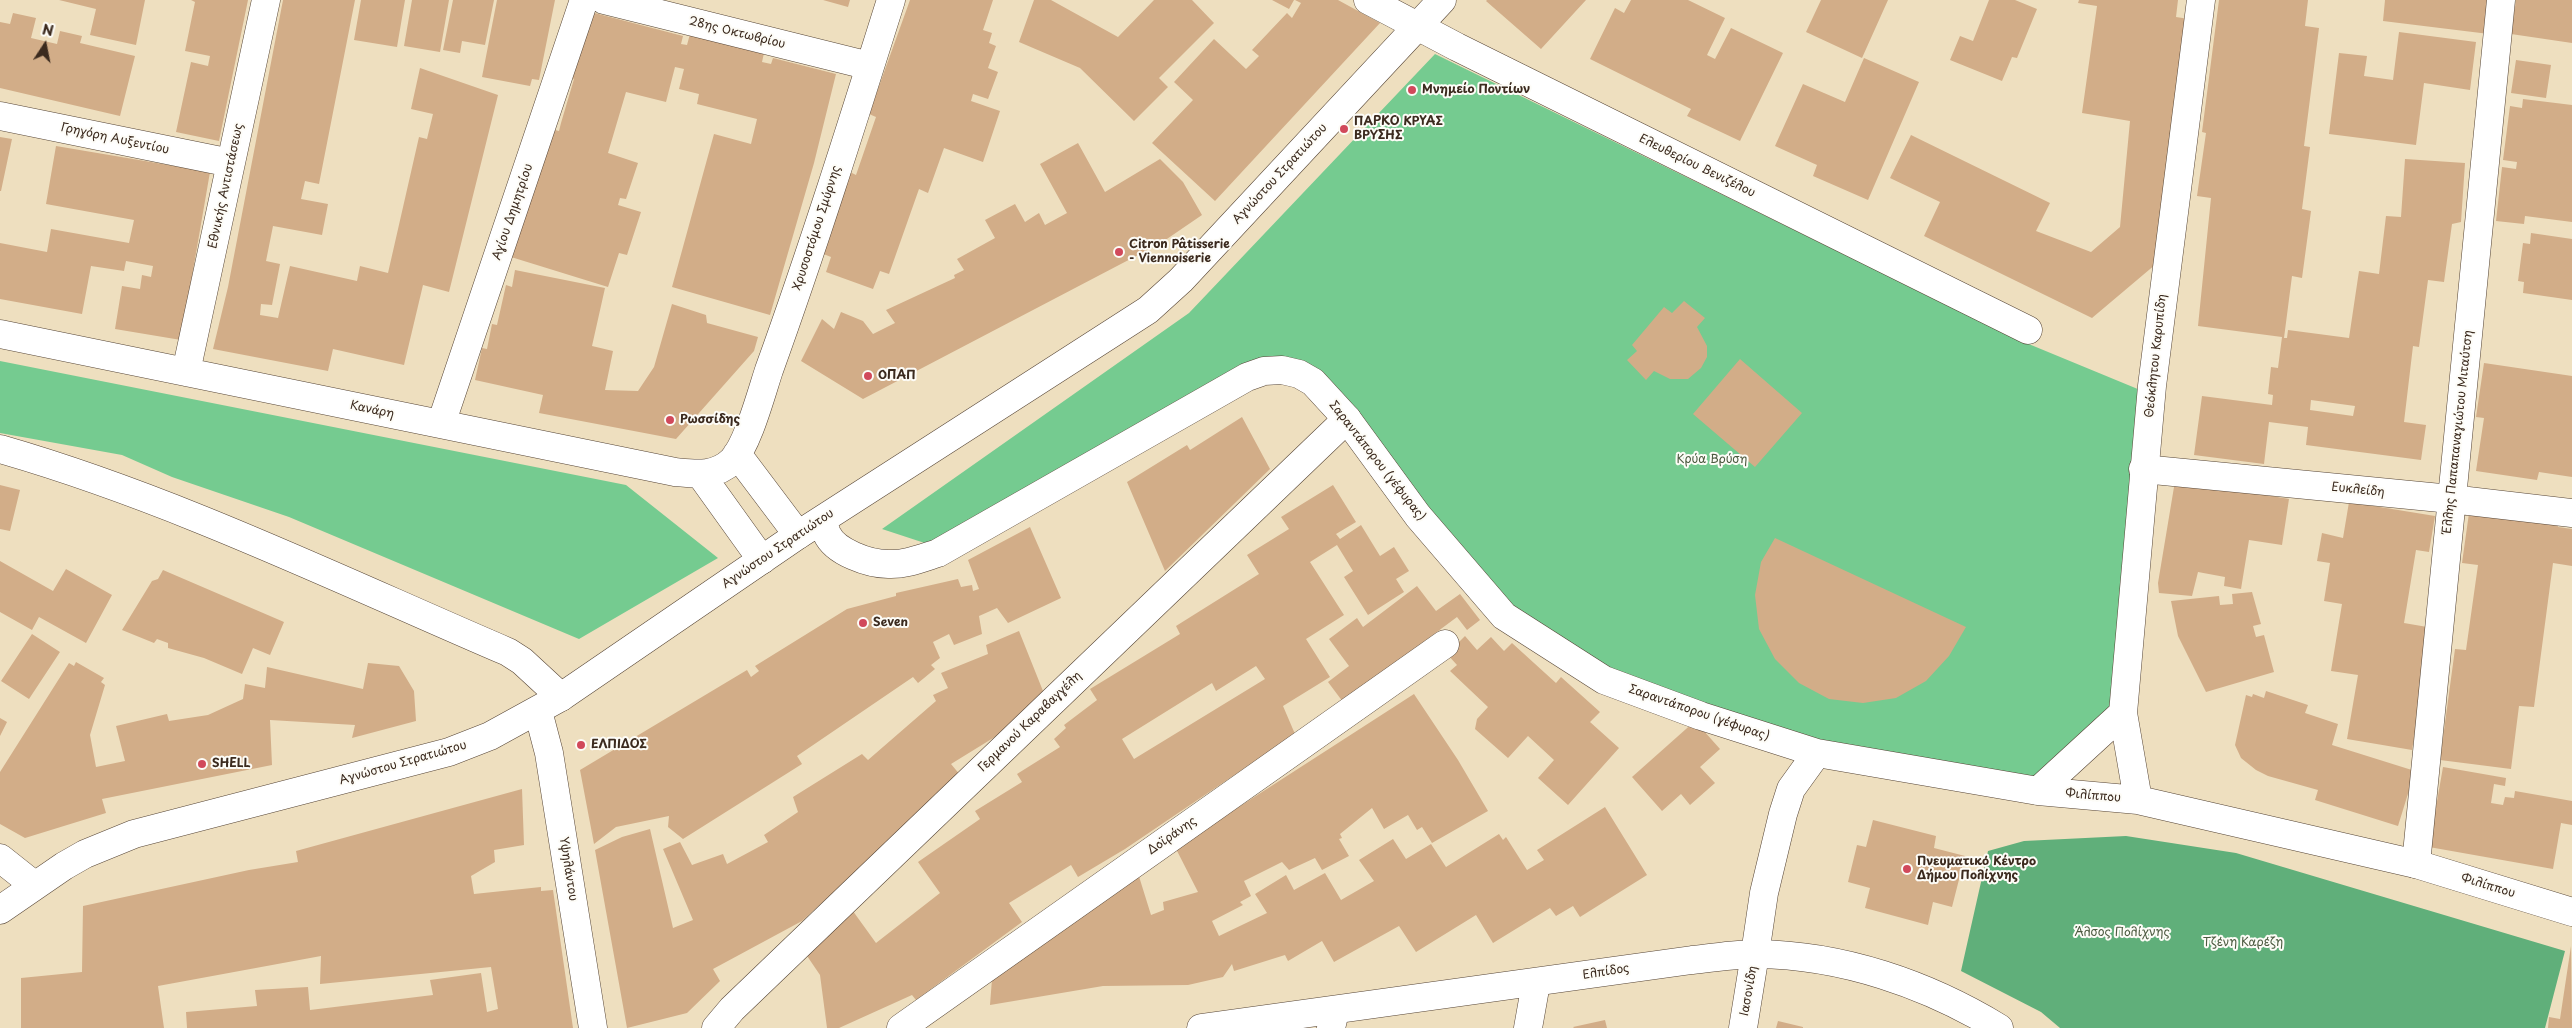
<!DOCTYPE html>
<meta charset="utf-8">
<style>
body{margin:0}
#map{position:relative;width:2572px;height:1028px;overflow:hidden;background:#eedfbf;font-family:"Playpen Sans",sans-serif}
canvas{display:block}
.north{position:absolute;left:20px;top:20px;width:50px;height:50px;-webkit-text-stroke:4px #fdfcf7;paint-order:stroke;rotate:11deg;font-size:14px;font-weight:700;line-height:20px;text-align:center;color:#3b2a1e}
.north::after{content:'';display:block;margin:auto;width:18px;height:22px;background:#3b2a1e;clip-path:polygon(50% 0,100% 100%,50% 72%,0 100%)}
</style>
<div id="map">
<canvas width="2572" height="1028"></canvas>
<div class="north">N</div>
</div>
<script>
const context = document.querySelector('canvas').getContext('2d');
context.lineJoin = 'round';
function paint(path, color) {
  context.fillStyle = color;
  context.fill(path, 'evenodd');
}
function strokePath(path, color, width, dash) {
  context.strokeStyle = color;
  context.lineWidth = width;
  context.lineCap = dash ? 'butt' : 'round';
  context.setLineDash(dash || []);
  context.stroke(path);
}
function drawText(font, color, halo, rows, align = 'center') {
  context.font = font + ' "Playpen Sans",sans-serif';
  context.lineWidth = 4;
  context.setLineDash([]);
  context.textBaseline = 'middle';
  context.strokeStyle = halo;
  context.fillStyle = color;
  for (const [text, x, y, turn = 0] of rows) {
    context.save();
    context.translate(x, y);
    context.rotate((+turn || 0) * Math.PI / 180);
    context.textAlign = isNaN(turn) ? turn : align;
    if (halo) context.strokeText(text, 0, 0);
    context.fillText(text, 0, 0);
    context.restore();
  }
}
paint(new Path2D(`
 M1435 54 2019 340 2145 392 2123 713 2038 791 1701 716 1504 616 1299 374 1247 377 949 551 882 529 1189 313Z
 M0 361 626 485 718 558 579 639 289 517 172 477 122 455 0 433Z`), '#75cb90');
paint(new Path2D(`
 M2126 836 2236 853 2565 951 2545 1028H2060L2041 1012 1961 971 1988 851 2024 841Z`), '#60af7a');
paint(new Path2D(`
 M59 0H145L136 45 90 35 96 9Z
 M191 0H248L219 141 176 132 191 62 208 66 210 56 185 51 195 2Z
 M283 0H355L319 184 305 181 301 199 328 204 322 235 273 226 266 261 280 264 272 305 261 304 260 315 278 318 290 266 357 281 360 266 388 273 419 137 427 139 433 114 411 109 420 68 498 95 449 292 423 285 404 365 333 349 328 371 213 349 228 287Z
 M361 0H405L397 47 354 40Z
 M412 0H449L440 52 404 46Z
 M453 0H494L485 45 462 41 460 53 443 50Z
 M497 0H555L539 80 532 79 530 86 482 77Z
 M823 0H850L848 7Z
 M910 0H993L983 30 992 33 989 43 996 46 988 68 998 72 988 99 973 94 971 101 1000 111 983 162 944 148 928 193 919 189 889 274 880 271 873 289 826 272 831 257 821 253 850 172 856 175 876 117 869 114Z
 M1034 0H1051L1118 37 1154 0H1192L1214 23 1159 78 1168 87 1134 121 1080 68 1019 42Z
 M1272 0H1294L1289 9Z
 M1295 0H1338L1380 23 1215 201 1152 143 1193 100 1174 82 1214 39 1246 69 1259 56 1252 50 1287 13 1292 18 1301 3Z
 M1487 0H1586L1541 49 1486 1Z
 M1631 0H1688L1725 18 1707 55 1715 59 1731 28 1783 53 1740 141 1687 116 1691 109 1590 59 1615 8 1624 13Z
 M1821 0H1888L1862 58 1806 32Z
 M1989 0H2015L2037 9 2017 58 2012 57 2002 81 1950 60 1960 36 1973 41Z
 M2079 0H2178L2176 17 2189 19 2156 264 2092 318 1924 236 1940 202 1890 178 1911 135 2050 203 2036 231 2091 252 2120 227 2130 121 2082 113 2097 6 2078 3Z
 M2219 0H2308L2305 26 2319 28 2304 146 2310 147 2302 209 2311 211 2302 278 2292 276 2284 338H2287L2288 330 2349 338 2359 271 2379 274 2386 216 2401 217 2405 159 2465 163 2461 222 2452 224 2444 282 2428 280 2419 347 2413 346 2404 422 2426 425 2421 460 2306 445 2308 427 2269 422 2264 464 2194 455 2202 396 2272 405 2273 395 2268 394 2271 367 2278 368 2282 337 2198 326 2211 198 2197 196 2206 133 2202 132ZM2311 400 2355 406 2353 416 2310 410Z
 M2385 0H2493L2489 34 2383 21Z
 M2516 0H2572V43L2511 34Z
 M583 10 683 36 681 44 687 45 690 34 764 53 762 62 771 64 773 58 836 74 814 163 770 315 672 287 714 134 751 144 757 119 697 104 699 94 679 89 684 69 675 67 666 102 626 92 608 153 638 163 626 199 620 198 618 205 641 212 627 255 619 253 608 287 511 257 551 129 559 131 561 123 574 79 566 76Z
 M13 13 36 18 31 38 57 44 60 31 82 36 80 43 135 56 120 116 0 88V22L10 24Z
 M2399 32 2476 42 2470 90 2424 83 2416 145 2329 134 2339 53 2367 56 2364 76 2393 80Z
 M1864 58 1919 82 1868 200 1813 176 1817 165 1775 146 1803 84 1845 102Z
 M2516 60 2551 65 2546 98 2511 93Z
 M2523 99 2572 105V222L2525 216 2524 224 2496 221 2502 167 2516 169 2517 162 2503 160 2510 106 2522 108Z
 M0 137 12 139 1 191H0Z
 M1078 143 1105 192 1160 159 1183 182 1202 215 1161 243 863 399 801 361 822 319 834 329 841 312 863 321 873 334 895 323 886 310 955 278 954 275 964 270 957 259 995 238 985 220 1015 204 1025 222 1039 213 1045 225 1067 213 1040 164Z
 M56 146 210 172 181 340 115 329 122 286 140 289 142 275 151 277 153 266 126 261 124 271 91 266 82 314 0 299V243L47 252 51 229 129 243 134 220 46 204Z
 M2531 233 2572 239V300L2523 293 2524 282 2518 281 2523 243 2530 244Z
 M515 270 605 288 592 346 613 351 605 390 638 391 654 367 672 304 706 315 707 323 758 337 754 351 676 439 539 413 543 395 475 380 482 348 487 349 492 324 497 325 506 285 512 287Z
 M1684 301 1705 318 1697 327 1707 346V357L1701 368 1688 379H1670L1654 371 1646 380 1627 360 1637 351 1632 345 1664 307 1672 313Z
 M1740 359 1802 413 1755 467 1693 414Z
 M2484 363 2572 376V477L2539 472 2537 480 2476 471 2484 418 2476 417Z
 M1242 417 1270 469 1165 571 1127 482 1187 445 1190 450Z
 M2175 481 2266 491V495L2289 499 2282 545 2249 540 2241 589 2224 586 2225 577 2198 572 2192 596 2159 593 2158 583Z
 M0 485 20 490 10 531 0 529Z
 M1333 485 1356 522 1336 534 1340 539 1361 525 1380 556 1394 547 1409 571 1396 579 1404 592 1368 615 1344 577 1353 571 1337 545 1310 562 1344 615 1306 639 1330 677 1283 706 1295 734 1125 849 1078 877 1071 865 1009 903 1022 922 916 1000 912 995 839 1028H827L820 975 803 950 850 907 876 943 940 893 918 862 980 819 975 811 1022 782 1017 774 1060 747 1054 739 1066 728 1064 725 1097 700 1090 689 1180 634 1176 626 1259 574 1247 555 1289 529 1281 517ZM1256 666 1265 679 1134 759 1122 739 1212 683 1216 691Z
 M2349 502 2435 516 2429 552 2416 550 2404 623 2433 628 2412 750 2347 739 2358 675 2331 671 2342 604 2324 601 2330 563 2317 561 2322 533 2343 538Z
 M2470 506 2559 518 2558 527 2572 529V566L2553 563 2534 707 2519 706 2511 769 2440 760 2455 649 2466 650 2478 565 2462 563Z
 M1030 527 1061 598 1008 623 997 608 979 616 982 634 954 645 949 634 933 642 940 658 931 665 935 669 918 683 913 677 797 756 802 764 683 839 668 827 669 816 616 827 594 844 580 770 747 670 751 677 759 671 755 666 847 609 896 596V593L958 579 961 587 972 585 973 591 979 589 968 560Z
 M1775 538 1966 627 1949 656 1926 681 1896 698 1863 703 1829 699 1799 683 1775 659 1759 629 1755 595 1761 562Z
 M0 561 53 591 66 569 112 595 86 643 39 617 32 630 0 612Z
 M163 570 284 622 270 655 253 648 242 674 204 658 168 648V643L157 639 154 643 122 630 152 581 158 579Z
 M1417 586 1436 611 1460 594 1480 620 1467 630 1457 617 1343 702 1328 682 1349 666 1329 639 1357 618 1363 627Z
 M2252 592 2261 624 2253 626 2256 637 2264 635 2274 672 2206 692 2178 636 2171 601 2219 596 2220 605 2233 604 2232 594Z
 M1019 631 1045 696 1011 727 951 764 961 776 802 921 713 969 720 981 687 1013 627 1028 595 850 622 837 650 829 673 928 693 920 663 849 680 842 692 865 723 854 727 864 768 842 764 835 798 812 793 797 862 754 868 760 936 701 933 695 948 688 941 673 988 654 986 645Z
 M32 634 60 652 29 699 1 681Z
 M1465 636 1477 650 1491 637 1504 651 1512 643 1556 683 1561 677 1600 712 1590 722 1619 748 1568 805 1538 778 1554 760 1528 736 1508 758 1475 729 1477 719 1488 707 1450 671 1457 665 1447 654Z
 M76 662 104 678 101 682 105 685 90 735 96 767 125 761 116 726 167 714 169 721 208 715 243 699 245 684 265 688 267 667 363 689 368 663 399 666 414 691 416 721 352 738 355 725 270 720 272 765 102 799 106 813 25 838 0 824V772L69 663 74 666Z
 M2266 691 2308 705 2305 713 2338 724 2332 745 2415 771 2398 826 2315 800 2318 790 2268 776 2256 770 2241 758 2235 745 2246 695 2252 697 2253 694 2264 698Z
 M1414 694 1458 760 1488 811 1432 843 1422 827 1417 830 1408 815 1384 829 1372 808 1340 834 1342 838 1339 839 1349 856 1322 870 1315 858 1289 870 1282 862 1244 881 1251 896 1240 902 1243 905 1212 921 1219 936 1267 913 1255 894 1286 875 1294 890 1325 873 1341 900 1374 881 1359 860 1393 839 1406 859 1431 844 1446 867 1499 834 1503 840 1506 837 1527 870 1544 860 1537 850 1605 807 1647 875 1580 917 1573 906 1556 916 1550 908 1493 943 1476 915 1416 952 1399 926 1334 962 1322 941 1288 961 1285 955 1234 971 1232 964 1223 977 1188 985 1103 986 990 1005 993 966 1137 870 1151 915 1164 910 1163 902 1198 892 1173 843 1214 823Z
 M0 718 7 722 0 736Z
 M1695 721 1720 749 1700 767 1715 783 1690 805 1681 794 1662 811 1632 777Z
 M2443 767 2506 778 2505 786 2494 784 2491 803 2503 805 2505 797 2514 798 2515 791 2572 801V825L2561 823 2553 869 2429 847Z
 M522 789 524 845 494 850 495 862 471 876 474 894 541 887V891L553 890 573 1028H187L186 1012 257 1006 255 990 308 987 310 1010 433 995 430 980 481 973 487 1012 498 1009 491 967 320 984 321 956 158 986 164 1028H21V978L82 972 83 906 249 870 298 862 296 851Z
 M1873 820 1936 836 1934 848 1965 856 1952 907 1933 902 1928 925 1865 908 1870 888 1848 882 1857 845 1866 847Z
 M2571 946 2572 1028H2548L2549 1017 2560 1019Z
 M1605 1020 1607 1028H1574L1573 1027Z
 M1778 1021 1803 1027V1028H1776Z`), '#d2ad88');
const street = new Path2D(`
 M604 0 870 66
 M1368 0 1457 47 2028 330
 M0 116 231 163
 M0 334 675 472C696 474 715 477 732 461 748 444 761 394 769 370 813 248 852 124 891 0
 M186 372 266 0
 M441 424 584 0
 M0 449C174 499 342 581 508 652L522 661 561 697
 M737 454 798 535
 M2143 469 2451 499 2572 513
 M701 475 762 560
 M538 711 549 753 593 1028
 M0 858 34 885
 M2416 864 2501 0
 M716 1028 732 1009 1347 419
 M901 1028 1445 644
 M1331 1028 1335 1011
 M1528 1028 1536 983
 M1743 1028 1755 954`);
const secondary = new Path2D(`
 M823 519C824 523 825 530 827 534 835 552 869 564 888 564 905 565 922 558 938 553L1247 377 1264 371 1282 370 1299 374 1313 382 1347 419 1418 516 1504 616 1604 680 1701 716 1817 753
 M2038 791 2123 713
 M2138 800 2123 713 2152 386 2201 0
 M0 910 64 866 85 854 134 834 449 752 490 736 561 697 798 535 1148 310 1181 280 1442 0
 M1755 954 1764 893 1783 814 1791 789 1817 753 2038 791 2138 800 2416 864 2572 912
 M1201 1028 1692 960C1713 958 1735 954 1757 954 1842 955 1927 984 1999 1028`);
strokePath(street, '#564536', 29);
strokePath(secondary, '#564536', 29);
strokePath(street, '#fff', 28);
strokePath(secondary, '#fff', 28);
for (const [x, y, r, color] of [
 [1412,90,5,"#d1495b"],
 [1344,129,5,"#d1495b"],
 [1119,252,5,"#d1495b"],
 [868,376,5,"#d1495b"],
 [670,420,5,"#d1495b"],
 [863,623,5,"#d1495b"],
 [581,745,5,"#d1495b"],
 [202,764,5,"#d1495b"],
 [1907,869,5,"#d1495b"]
]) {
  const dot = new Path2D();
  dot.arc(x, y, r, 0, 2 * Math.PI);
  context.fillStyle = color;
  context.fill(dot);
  strokePath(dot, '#fdfcf7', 2);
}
drawText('12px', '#3b2a1e', '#fdfcf7', [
 ["28ης Οκτωβρίου",737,33,14],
 ["Γρηγόρη Αυξεντίου",115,139,12],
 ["Ελευθερίου Βενιζέλου",1697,166,26],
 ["Αγνώστου Στρατιώτου",1280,174,-47],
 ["Εθνικής Αντιστάσεως",226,186,-78],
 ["Αγίου Δημητρίου",513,212,-71],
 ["Χρυσοστόμου Σμύρνης",817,228,-72],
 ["Θεόκλητου Καρυπίδη",2156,356,-84],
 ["Κανάρη",372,410,12],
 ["Έλλης Παπαπαναγιώτου Μιταύτση",2458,432,-84],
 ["Σαραντάπορου (γέφυρας)",1377,461,52],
 ["Ευκλείδη",2358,490,6],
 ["Αγνώστου Στρατιώτου",778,549,-34],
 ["Σαραντάπορου (γέφυρας)",1699,713,19],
 ["Γερμανού Καραβαγγέλη",1030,722,-44],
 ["Αγνώστου Στρατιώτου",403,763,-16],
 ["Φιλίππου",2093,796,5],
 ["Δοϊράνης",1172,836,-35],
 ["Υψηλάντου",568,869,81],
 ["Φιλίππου",2488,886,17],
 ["Ελπίδος",1606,972,-9],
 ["Ιασoνίδη",1749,991,-80]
]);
drawText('bold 12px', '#3b2a1e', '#fdfcf7', [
 ["Μνημείο Ποντίων",1422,90],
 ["ΠΑΡΚΟ ΚΡΥΑΣ",1354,122],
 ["ΒΡΥΣΗΣ",1354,136],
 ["Citron Pâtisserie",1129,245],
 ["- Viennoiserie",1129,259],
 ["ΟΠΑΠ",878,376],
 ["Ρωσσίδης",680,420],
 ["Seven",873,623],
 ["ΕΛΠΙΔΟΣ",591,745],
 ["SHELL",212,764],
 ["Πνευματικό Κέντρο",1917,862],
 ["Δήμου Πολίχνης",1917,876]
], 'left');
drawText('12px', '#4c5a40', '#fdfcf7', [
 ["Κρύα Βρύση",1712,460],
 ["Άλσος Πολίχνης",2122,933],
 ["Τζένη Καρέζη",2243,943]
]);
</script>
